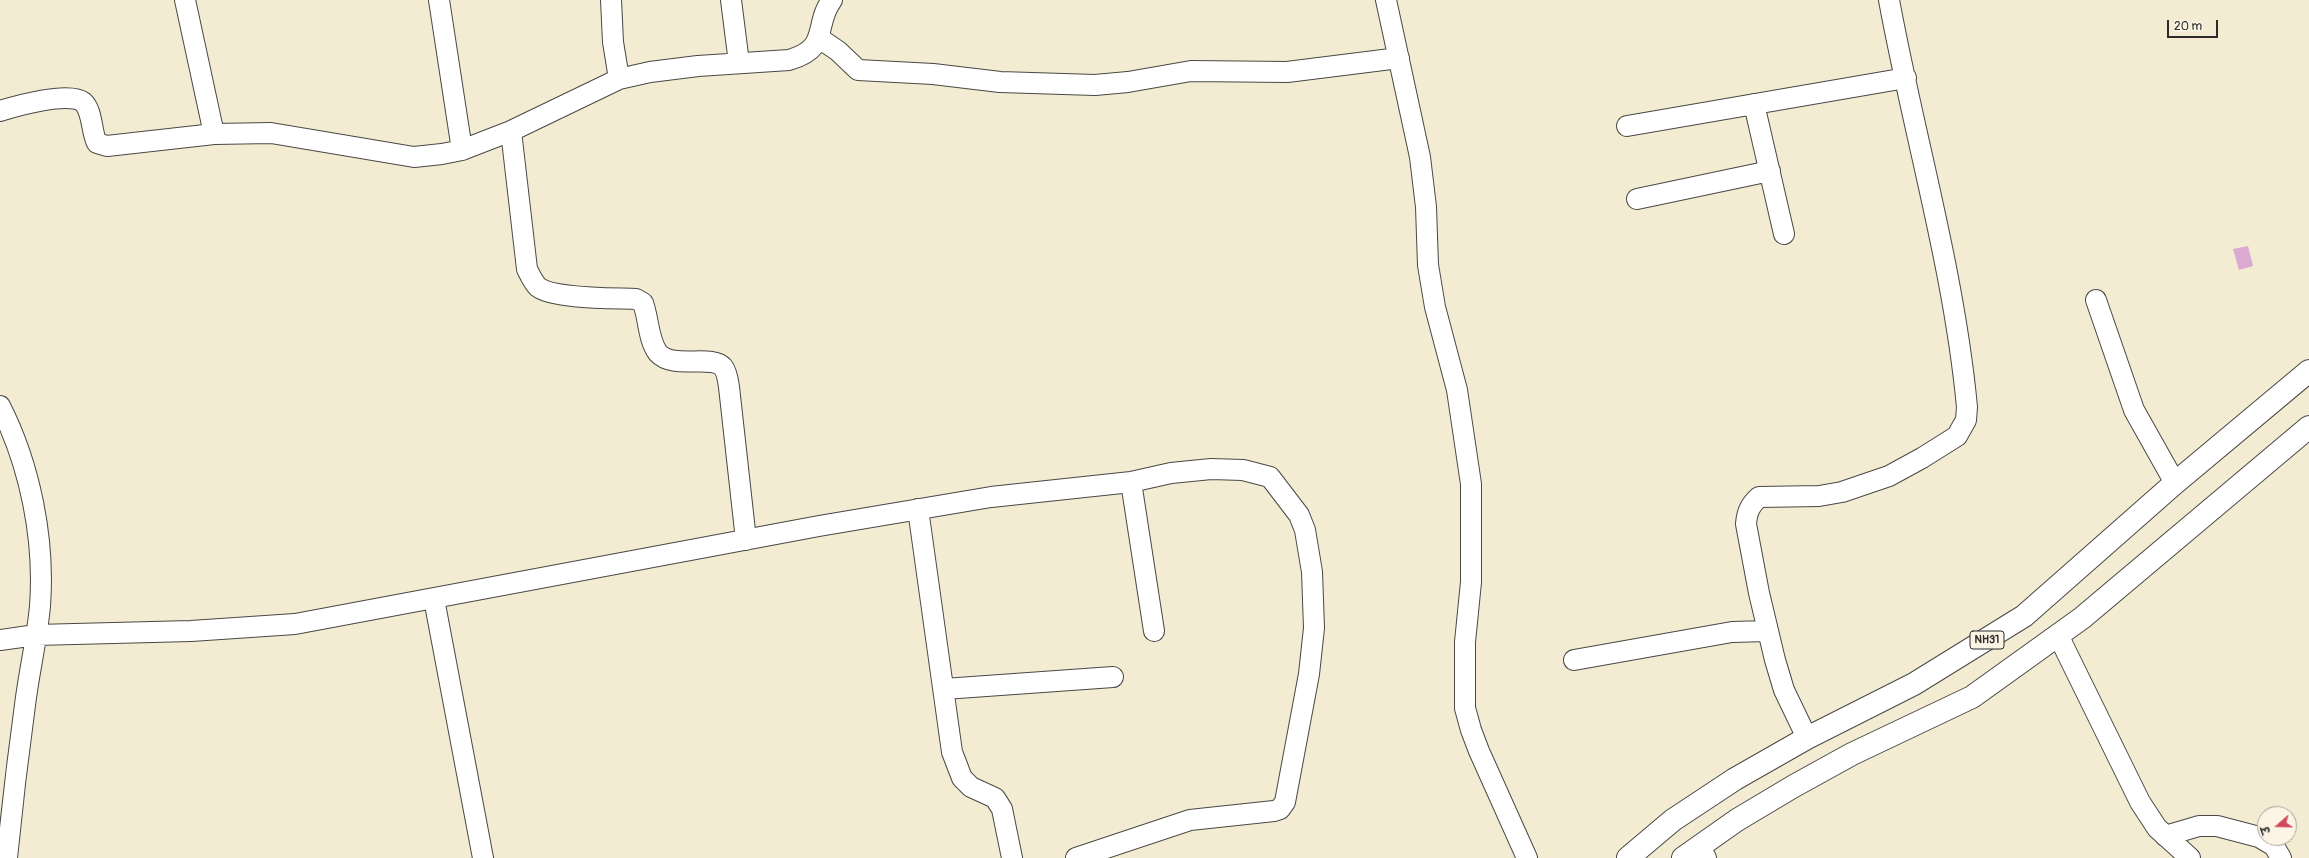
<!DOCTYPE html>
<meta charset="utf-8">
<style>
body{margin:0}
#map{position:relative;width:2309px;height:858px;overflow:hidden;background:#f3ecd3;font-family:Pangolin,"Playpen Sans Deva",sans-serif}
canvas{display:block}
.north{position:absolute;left:2257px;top:806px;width:40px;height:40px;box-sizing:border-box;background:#fcf5e5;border:1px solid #a8a49b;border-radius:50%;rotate:250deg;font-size:11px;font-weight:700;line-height:16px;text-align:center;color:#2b2b2b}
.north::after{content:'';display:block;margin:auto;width:14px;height:18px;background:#d1495b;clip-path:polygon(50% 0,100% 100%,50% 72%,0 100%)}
.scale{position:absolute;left:2167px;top:20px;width:51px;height:18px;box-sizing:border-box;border:2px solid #2b2b2b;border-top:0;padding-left:5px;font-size:12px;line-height:14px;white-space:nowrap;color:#2b2b2b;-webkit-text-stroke:3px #fcf5e5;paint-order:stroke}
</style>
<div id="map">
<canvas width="2309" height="858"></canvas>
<div class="north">उ</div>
<div class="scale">20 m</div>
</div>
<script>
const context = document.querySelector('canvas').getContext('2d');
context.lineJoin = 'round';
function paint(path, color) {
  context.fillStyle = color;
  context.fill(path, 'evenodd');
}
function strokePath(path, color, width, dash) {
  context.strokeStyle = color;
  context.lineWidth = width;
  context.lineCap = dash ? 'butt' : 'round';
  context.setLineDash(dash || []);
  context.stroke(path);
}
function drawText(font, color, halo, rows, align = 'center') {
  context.font = font + ' Pangolin,sans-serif';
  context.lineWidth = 4;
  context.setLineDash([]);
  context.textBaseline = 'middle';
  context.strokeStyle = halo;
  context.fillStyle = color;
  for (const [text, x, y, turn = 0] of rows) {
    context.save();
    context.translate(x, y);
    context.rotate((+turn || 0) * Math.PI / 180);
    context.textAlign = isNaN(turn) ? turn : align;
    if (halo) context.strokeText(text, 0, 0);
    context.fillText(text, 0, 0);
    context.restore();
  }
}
paint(new Path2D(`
 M2248 246 2253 266 2239 270 2233 249Z`), '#dca9d0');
const minor = new Path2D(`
 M185 0 214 134
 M439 0 462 150
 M611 0 613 42 619 79
 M731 0 739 63
 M1386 0 1420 157 1426 207 1428 265 1435 307 1457 390 1471 484V582L1465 642V708L1471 730 1479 751 1527 858
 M819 38 838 51 858 70 933 74 1000 82 1095 85 1128 82 1191 71 1287 72 1399 58
 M1754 104 1784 234
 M0 111C16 106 69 91 83 102 93 111 91 132 97 143L107 146 214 134 271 133 414 157 442 154 462 150 511 131 619 79 650 72 698 66 789 60C831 48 813 25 832 0
 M1627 126 1906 78
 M511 131 527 269C530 275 533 282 538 287 553 299 615 298 636 299L643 303C649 319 648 340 658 353 673 370 712 354 723 367 727 372 728 380 729 387L746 540
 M1637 199 1770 171
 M2096 300 2134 410 2175 483
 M0 406C30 465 45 539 40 606 37 639 29 672 25 705 18 756 12 807 7 858
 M1131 482 1154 631
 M918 509 952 752 962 778 971 787 995 798 1002 809 1012 858
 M434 599 483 858
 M2058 635 2140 802 2157 828 2190 858
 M0 640 36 635 191 631 295 624 819 526 991 497 1131 482 1171 473 1211 469 1243 470 1270 477 1299 515 1305 530 1312 572 1314 628 1309 674 1285 802 1280 809 1274 811 1190 820 1076 858
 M1574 660 1732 632 1767 631
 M944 689 1113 677
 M1807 738 1784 690 1775 660 1759 593 1746 524C1747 512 1750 505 1759 497L1819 496 1842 492 1889 476 1922 458 1957 436 1966 420 1967 407C1954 269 1914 136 1889 0
 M2165 836 2199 826H2217L2259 837 2274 846 2281 858
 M1699 846 1706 858`);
const highway = new Path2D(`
 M1628 858 1673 820 1735 779 1807 738 1914 684 2024 616 2175 483 2309 371
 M1683 858 1737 820 1794 786 1852 754 1972 697 2082 618 2309 427`);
strokePath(minor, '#494844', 22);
strokePath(highway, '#494844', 24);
strokePath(minor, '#fff', 20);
strokePath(highway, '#fff', 22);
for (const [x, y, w] of [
 [1987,640,34]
]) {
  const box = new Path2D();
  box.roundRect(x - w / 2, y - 9, w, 18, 3);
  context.fillStyle = '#fcf5e5';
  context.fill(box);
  strokePath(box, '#2b2b2b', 1);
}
drawText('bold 11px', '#2b2b2b', null, [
 ["NH31",1987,640]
]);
</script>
